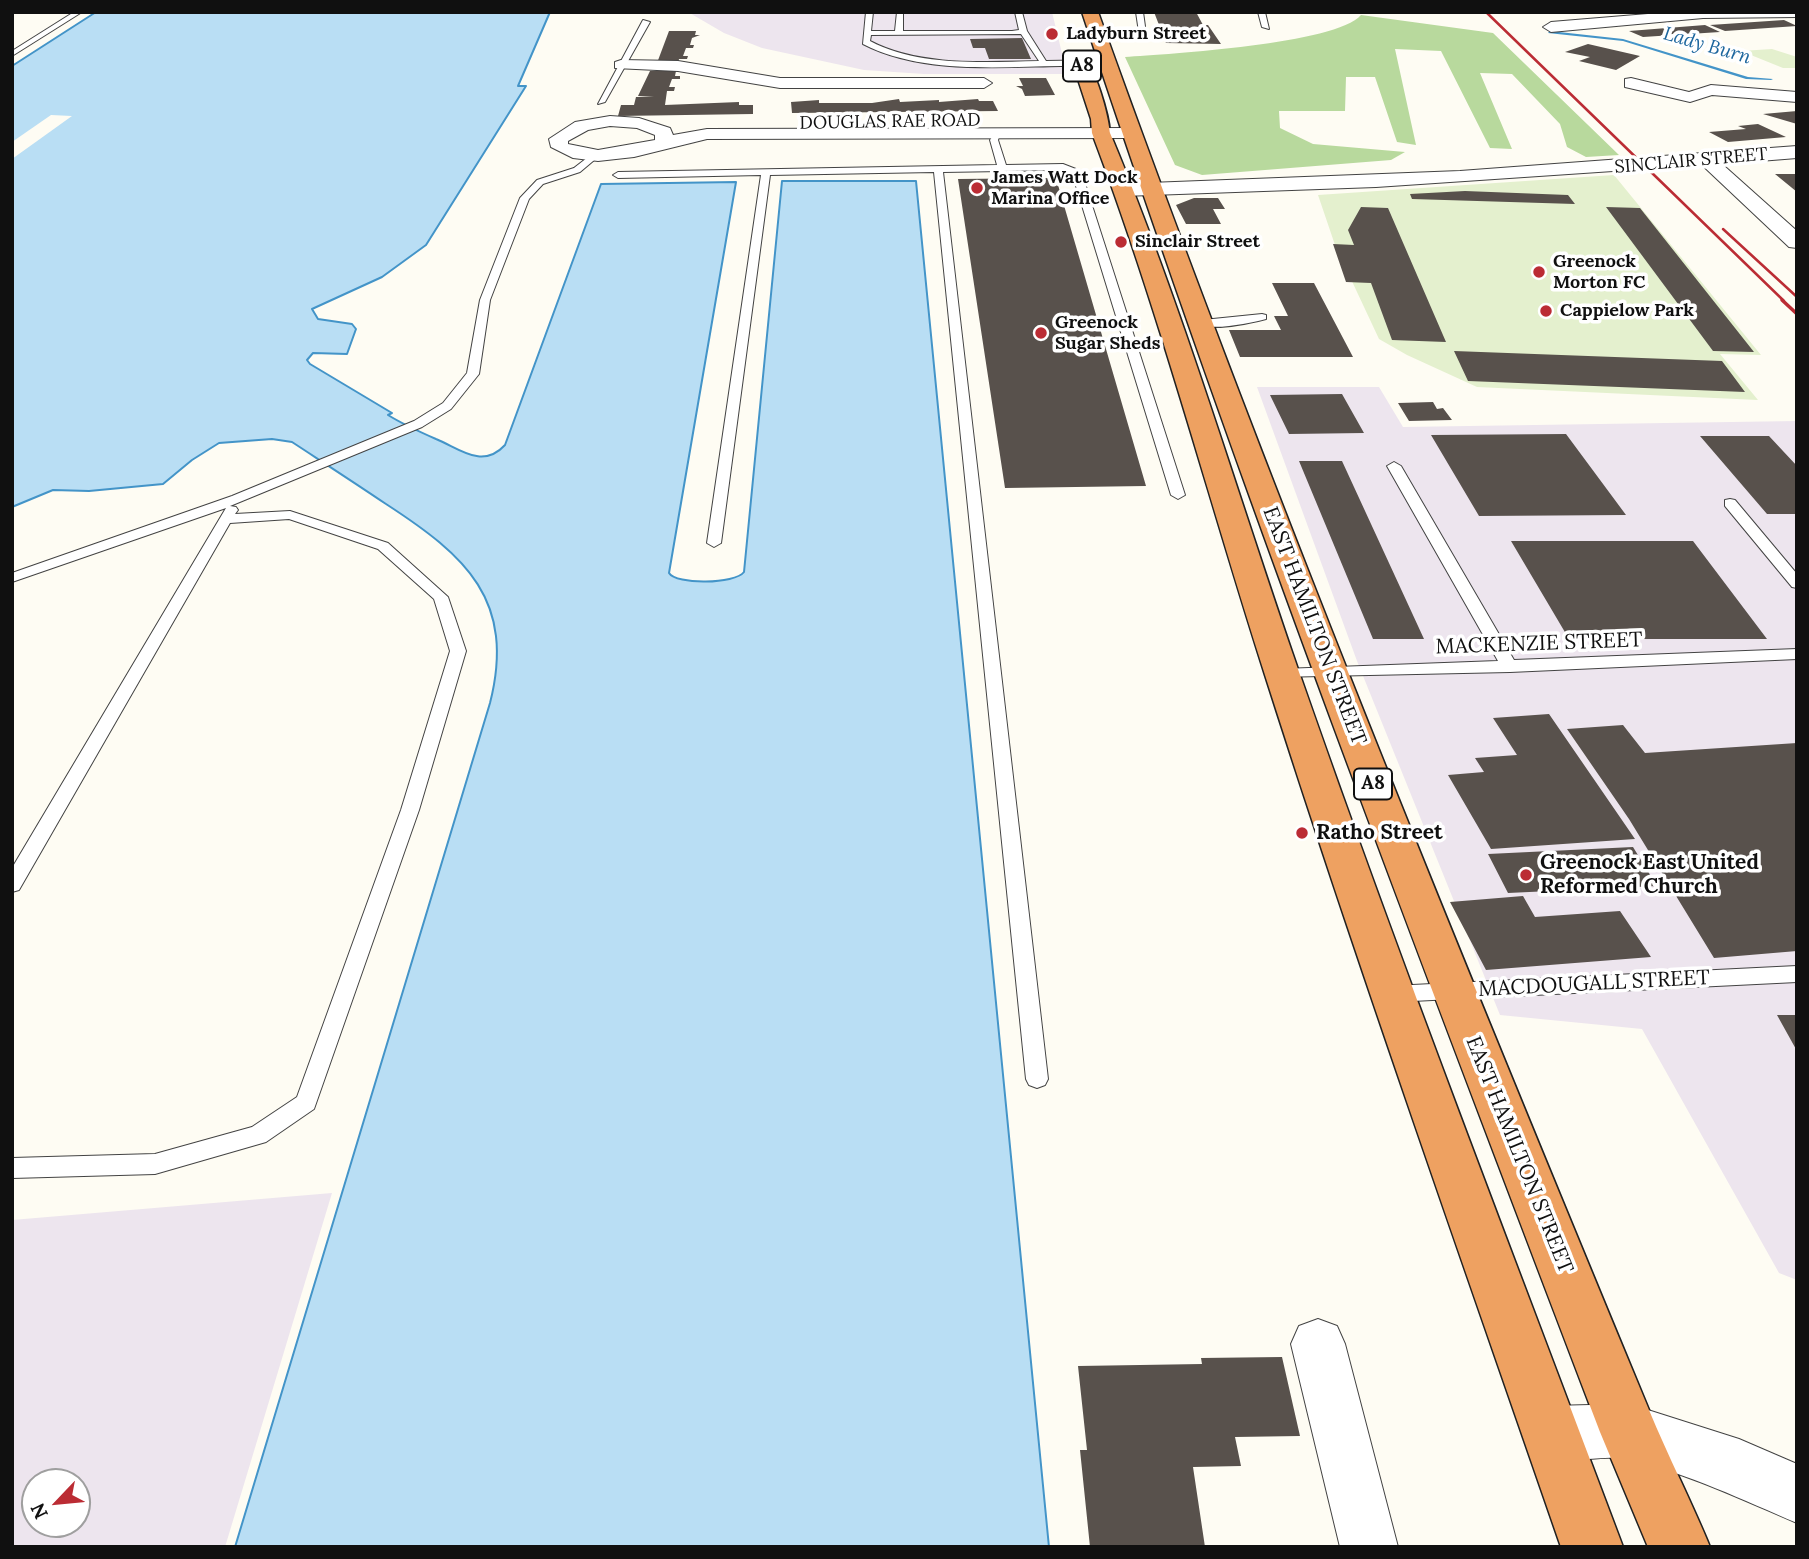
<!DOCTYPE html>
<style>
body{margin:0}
#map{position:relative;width:1809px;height:1559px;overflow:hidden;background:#fefcf3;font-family:Lora,serif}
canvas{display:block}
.frame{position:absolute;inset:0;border:14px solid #101010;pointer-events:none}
.north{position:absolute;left:21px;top:1468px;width:70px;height:70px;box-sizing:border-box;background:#fff;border:2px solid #9f9f9f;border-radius:50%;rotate:244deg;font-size:19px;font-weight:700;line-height:28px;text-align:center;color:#101010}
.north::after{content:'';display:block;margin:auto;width:24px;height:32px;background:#bb2c34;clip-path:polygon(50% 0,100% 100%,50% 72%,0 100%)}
</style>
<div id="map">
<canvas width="1809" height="1559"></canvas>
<div class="frame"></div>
<div class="north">N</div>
</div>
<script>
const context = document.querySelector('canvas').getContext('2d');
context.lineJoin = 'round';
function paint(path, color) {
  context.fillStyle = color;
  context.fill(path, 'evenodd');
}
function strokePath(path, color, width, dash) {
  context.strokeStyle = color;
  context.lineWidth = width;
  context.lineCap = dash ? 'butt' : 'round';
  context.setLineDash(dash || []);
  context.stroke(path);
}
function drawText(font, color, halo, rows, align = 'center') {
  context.font = font + ' Lora,serif';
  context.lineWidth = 7;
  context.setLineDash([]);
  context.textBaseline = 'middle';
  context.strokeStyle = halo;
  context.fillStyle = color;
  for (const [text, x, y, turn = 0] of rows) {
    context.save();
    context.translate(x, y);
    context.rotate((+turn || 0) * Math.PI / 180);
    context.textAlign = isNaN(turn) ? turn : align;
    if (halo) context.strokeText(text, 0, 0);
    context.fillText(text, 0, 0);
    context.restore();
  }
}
paint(new Path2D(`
 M688 12H1052L1067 74H924L864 70 762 48 724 33Z
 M1257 387H1379L1403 427 1797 421V1280L1779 1273 1642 1029 1500 1015 1357 661Z
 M332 1193 225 1547H12V1220ZM35 1482H77V1524H35Z`), '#ede5ee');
paint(new Path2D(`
 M1361 15 1493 33 1619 155 1586 157 1567 147 1560 124 1512 74 1480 73 1512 149 1490 148 1441 51 1395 49 1416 145 1397 142 1375 77H1346L1345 111H1279L1280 128 1313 144 1405 152 1391 160 1202 175 1175 165 1125 57C1169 54 1336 44 1361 15Z`), '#b8d99d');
paint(new Path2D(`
 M1772 49 1797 57V68H1783L1741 51Z
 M1614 175 1761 355 1720 354 1758 400 1477 387 1407 355 1379 339 1335 245 1318 195Z`), '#e4f0ce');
const water = new Path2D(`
 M96 12H550L518 86H526L426 245 382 277 312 309 318 319 352 324 356 329 347 354 313 353 307 360 310 364 392 413 388 415C404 425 420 432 436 439 459 448 482 470 505 445L601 184 736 182 669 573C676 585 735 584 744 572L782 181H916L1049 1547H235L490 703C516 600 466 556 386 504 355 483 324 463 292 442L272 439 219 443 192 460 163 484 89 491 53 490 12 507V66Z`);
paint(water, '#b9def4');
strokePath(water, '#4394c8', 2);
paint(new Path2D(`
 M51 115 72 116 12 159V142Z`), '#fefcf3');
paint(new Path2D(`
 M1361 12H1366V13L1364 14Z
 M1550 31 1623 39 1748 77 1773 79 1771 80 1746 79 1623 41 1548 33Z`), '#4394c8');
paint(new Path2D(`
 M1154 12H1196L1203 25H1208L1221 44 1166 43Z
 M1784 20 1797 26 1725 31 1710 25Z
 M1705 25 1720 32 1643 37 1629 31Z
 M669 31H696L695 35H700L692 38 690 45H694L693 48H686L683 56H688L687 59H679L678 63H657Z
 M1022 38 1031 59H989L985 48H973L970 39Z
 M1588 44 1640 56 1616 70 1579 61 1590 57 1565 52Z
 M650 71H676L675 76H680V79H672L669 87H675L674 91H667L665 105 739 102V105H753V114L618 116 621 105H634L636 97H654L638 96Z
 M1019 78H1046L1055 95 1025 96 1022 89 1016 86H1023Z
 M899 99 900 102 939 100V102L978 99 979 101H993L998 111 792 113 791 102 819 100V103H872Z
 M1797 111V124L1763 114Z
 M1758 124 1786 137 1728 142 1709 132 1746 129 1738 126Z
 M1775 174H1797V192Z
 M1056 178 1146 486 1005 488 958 179Z
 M1465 191 1568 195 1575 204 1412 199 1410 194Z
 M1194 198H1218L1225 209H1213L1221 224H1186L1176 205Z
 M1361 207 1388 208 1446 342 1392 340 1371 283 1346 282 1333 244 1354 245 1348 230Z
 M1606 207 1640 208 1754 352 1713 351Z
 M1272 283H1314L1353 357H1240L1229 330H1281L1274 316H1288Z
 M1454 351 1722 361 1745 392 1468 381Z
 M1342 394 1364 433 1289 434 1270 395Z
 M1433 402 1437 409 1443 408 1452 420 1409 421 1398 403Z
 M1566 434 1626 515 1479 516 1431 435Z
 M1700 436H1769L1797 466V514H1767Z
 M1299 461H1342L1424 639H1373Z
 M1511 541H1693L1767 639H1569Z
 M1549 714 1635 839 1491 849 1448 775 1484 772 1475 758 1517 755 1493 718Z
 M1623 725 1645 753 1797 743V951L1714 958 1629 819 1567 729Z
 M1633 847 1657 886 1508 893 1488 854Z
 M1523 896 1535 917 1620 911 1651 957 1486 970 1450 902Z
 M1777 1015H1797V1051Z
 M1282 1357 1300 1436 1235 1437 1241 1466 1193 1467 1205 1547H1090L1080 1450H1087L1078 1366 1202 1364 1201 1358Z`), '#58514c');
const lane = new Path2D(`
 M74 12H82L12 56V51Z
 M866 12H873L871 31H895L897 12H903V31H1012L1019 30 1015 12H1022L1027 31 1046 61 1105 60 1109 62C1097 68 1075 65 1061 66 998 67 921 74 863 44ZM1021 34 1039 61C984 62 919 67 870 41L871 35Z
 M1136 12H1143L1147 41 1140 39Z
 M1258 12H1265L1269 29 1262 27Z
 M643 20 650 22 605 102 598 104Z
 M996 131 1000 134 998 140 1006 165 1063 164 1081 171 1185 495 1178 499 1171 495 1072 173 1062 170 943 172 1048 1079 1045 1085 1037 1088 1029 1085 1026 1079 934 172 770 175 721 543 714 547 707 543 761 175 618 178 613 175 618 172 997 165 990 140Z
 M592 154 599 156 580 172 543 184 529 199 490 300 479 374 451 409 422 427 230 506 236 507 238 510 235 514 290 511 388 543 448 597 466 651 419 810 314 1109 266 1142 155 1174 12 1178V1158L155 1154 252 1127 297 1097 401 810 450 651 434 599 378 549 289 519 230 523 19 890 12 892V868L226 508 12 582V573L232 496 414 421 443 403 467 373 480 300 520 198 537 180 574 168Z
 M1262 314 1266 315V319C1250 323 1210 332 1197 323L1203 320Z
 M1394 462 1401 466 1514 660 1797 649V659L1510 672 1276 677 1274 674 1276 671 1282 669 1498 661 1387 466Z
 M1730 499 1735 500 1797 574V588L1792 587 1725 506V500Z
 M1797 966V982L1392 1002 1385 1000 1382 994 1385 988 1392 986Z`);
const street = new Path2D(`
 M1672 12H1797V17L1703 18 1551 32 1543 27 1551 22Z
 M621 60 678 61 780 78H984L992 83 984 88H780L678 71 615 68V62Z
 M1631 78 1689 92 1711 85 1797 92V102L1712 95 1690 102 1625 87V79Z
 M610 116 639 118 670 128 673 135 707 129 1132 128 1141 133 1132 138 707 139 634 157 598 161 573 158 551 147 549 139 575 122ZM610 126 637 128 655 135V140L598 150 568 144V141L588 130Z
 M1797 146V158L1722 164 1797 231V248L1789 247 1702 165 1376 187 1123 196 1113 190 1123 184 1460 171Z
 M1318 1319 1337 1326 1345 1344 1398 1547H1340L1291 1344 1299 1326Z
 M1629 1404 1739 1439 1797 1464V1523C1743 1500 1689 1474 1631 1460 1597 1452 1570 1469 1531 1454L1523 1434 1531 1414 1551 1406Z`);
const highway = new Path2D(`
 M1082 12H1098C1267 484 1457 947 1649 1410 1668 1456 1691 1501 1710 1547H1648L1600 1432C1421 961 1240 491 1082 12Z
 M1081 59C1095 62 1109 118 1110 133 1184 310 1237 494 1300 675 1402 968 1514 1257 1623 1547H1561C1461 1257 1358 967 1265 675 1207 494 1159 310 1092 133L1091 119 1073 64Z`);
strokePath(lane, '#434343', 2);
strokePath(street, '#434343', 2);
strokePath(highway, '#212121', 3);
paint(lane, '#fff');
paint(street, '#fff');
paint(highway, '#eea161');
strokePath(new Path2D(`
 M1486 12 1784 301
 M1723 229 1797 297`), '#bb2c34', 2.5);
strokePath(new Path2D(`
 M1782 300 1797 314`), '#bb2c34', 3.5);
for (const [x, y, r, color] of [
 [1052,34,7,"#bb2c34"],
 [977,188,7,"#bb2c34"],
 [1121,242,7,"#bb2c34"],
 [1539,272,7,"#bb2c34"],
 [1546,311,7,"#bb2c34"],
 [1041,333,7,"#bb2c34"],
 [1302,833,7,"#bb2c34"],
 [1526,875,7,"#bb2c34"]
]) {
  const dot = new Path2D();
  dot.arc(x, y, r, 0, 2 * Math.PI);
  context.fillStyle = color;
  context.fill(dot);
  strokePath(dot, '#fff', 2.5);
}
drawText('bold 18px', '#101010', '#fff', [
 ["Ladyburn Street",1066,34],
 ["James Watt Dock",991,178],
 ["Marina Office",991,199],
 ["Sinclair Street",1135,242],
 ["Greenock",1553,262],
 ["Morton FC",1553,283],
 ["Cappielow Park",1560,311],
 ["Greenock",1055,323],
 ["Sugar Sheds",1055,344]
], 'left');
drawText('18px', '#101010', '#fff', [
 ["DOUGLAS RAE ROAD",890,122,-1],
 ["SINCLAIR STREET",1691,161,-5]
]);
drawText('italic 19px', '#1d669e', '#fff', [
 ["Lady Burn",1707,46,16]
]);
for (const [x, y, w] of [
 [1082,66,38],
 [1373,784,38]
]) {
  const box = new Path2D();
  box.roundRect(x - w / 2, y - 15.5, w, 31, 5);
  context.fillStyle = '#fff';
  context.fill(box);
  strokePath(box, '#101010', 2);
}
drawText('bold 19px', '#101010', null, [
 ["A8",1082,66],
 ["A8",1373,784]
]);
drawText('21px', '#101010', '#fff', [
 ["EAST HAMILTON STREET",1314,626,69],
 ["MACKENZIE STREET",1539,644,-2],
 ["MACDOUGALL STREET",1594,984,-3],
 ["EAST HAMILTON STREET",1519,1155,68]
]);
drawText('bold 21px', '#101010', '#fff', [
 ["Ratho Street",1316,833],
 ["Greenock East United",1540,863],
 ["Reformed Church",1540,887]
], 'left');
</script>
